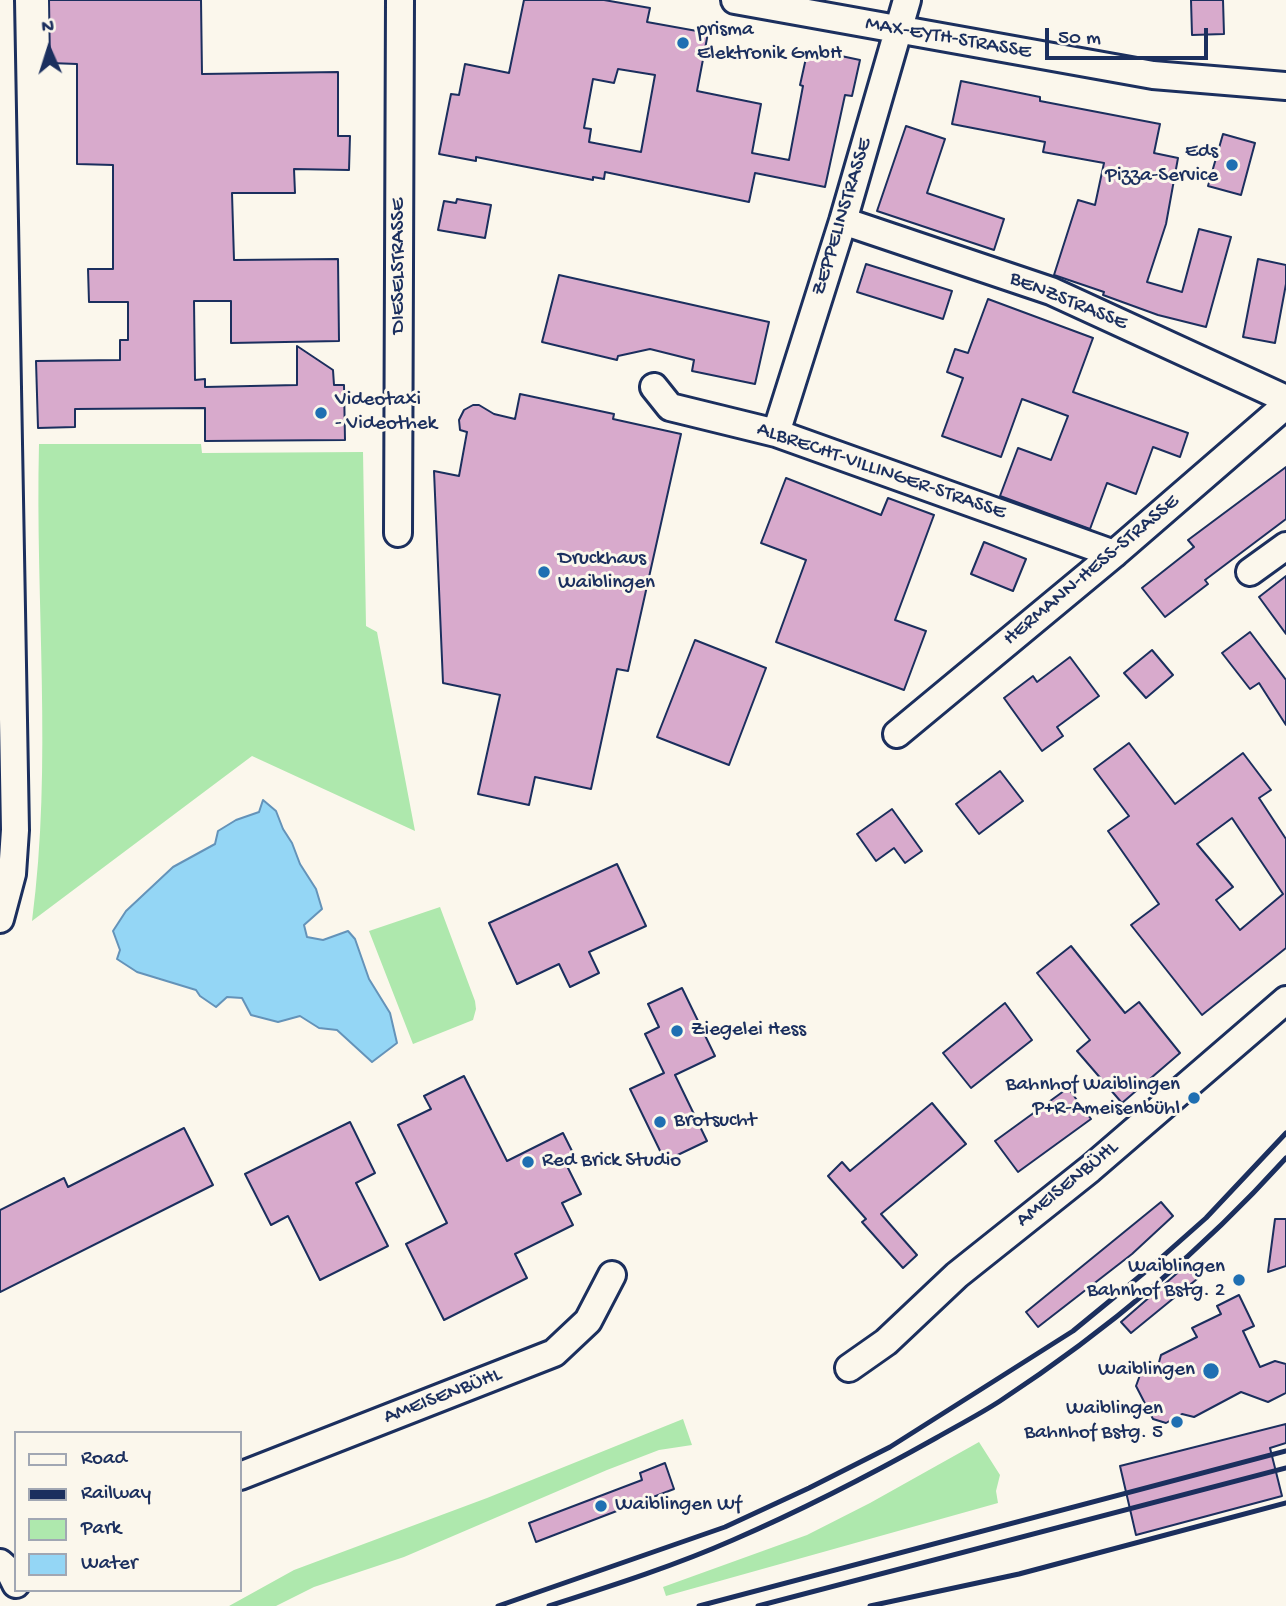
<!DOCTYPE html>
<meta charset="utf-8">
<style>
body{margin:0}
#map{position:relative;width:1286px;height:1606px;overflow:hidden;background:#fbf7ec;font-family:"Gochi Hand",sans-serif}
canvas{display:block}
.legend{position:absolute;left:14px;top:1431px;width:228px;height:161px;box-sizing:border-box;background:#fbf7ec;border:2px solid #a1a7b3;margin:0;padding:9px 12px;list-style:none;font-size:21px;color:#1b2f5e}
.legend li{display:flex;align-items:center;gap:14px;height:35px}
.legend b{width:35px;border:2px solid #a1a7b3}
.north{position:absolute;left:14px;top:14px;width:70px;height:70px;-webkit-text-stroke:5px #fbf7ec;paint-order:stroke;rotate:357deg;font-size:19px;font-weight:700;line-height:28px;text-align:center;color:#1b2f5e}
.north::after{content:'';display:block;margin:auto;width:24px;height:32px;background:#1b2f5e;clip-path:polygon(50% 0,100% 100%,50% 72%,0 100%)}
.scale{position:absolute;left:1045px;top:28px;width:163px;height:32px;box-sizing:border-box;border:4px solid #1b2f5e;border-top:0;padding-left:9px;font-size:21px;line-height:24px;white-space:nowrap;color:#1b2f5e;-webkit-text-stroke:5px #fbf7ec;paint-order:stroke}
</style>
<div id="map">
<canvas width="1286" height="1606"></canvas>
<ul class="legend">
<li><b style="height:9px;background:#fbf7ec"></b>Road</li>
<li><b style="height:9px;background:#1b2f5e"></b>Railway</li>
<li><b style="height:19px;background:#aee8ad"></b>Park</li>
<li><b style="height:19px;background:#94d6f5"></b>Water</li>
</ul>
<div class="north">N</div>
<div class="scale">50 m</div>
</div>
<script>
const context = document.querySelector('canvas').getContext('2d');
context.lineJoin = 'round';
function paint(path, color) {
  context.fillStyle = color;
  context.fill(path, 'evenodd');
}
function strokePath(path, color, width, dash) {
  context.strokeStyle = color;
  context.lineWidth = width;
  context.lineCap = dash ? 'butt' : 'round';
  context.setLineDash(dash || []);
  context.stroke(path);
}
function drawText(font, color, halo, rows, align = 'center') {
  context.font = font + ' "Gochi Hand",sans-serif';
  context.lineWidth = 6;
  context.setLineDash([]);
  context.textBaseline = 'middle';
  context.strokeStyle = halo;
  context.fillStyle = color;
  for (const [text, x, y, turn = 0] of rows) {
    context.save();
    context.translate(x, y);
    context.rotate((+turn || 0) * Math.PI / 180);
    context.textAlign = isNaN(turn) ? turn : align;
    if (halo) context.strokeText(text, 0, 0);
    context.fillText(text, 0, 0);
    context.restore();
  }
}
paint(new Path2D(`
 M39 444H201L202 453H205L363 452 366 626 377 632 415 831 252 756 32 921C53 763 35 603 39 444Z
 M440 907 475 1001 476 1009 473 1020 413 1044 369 931Z
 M683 1419 692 1445 659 1450 607 1470 404 1557 314 1587 276 1606H229L294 1570 487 1498Z
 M979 1442 1000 1475 996 1491 998 1503 666 1596 663 1587 807 1535 870 1503Z`), '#aee8ad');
const water = new Path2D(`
 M263 800 276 811 283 829 292 843 300 864 316 889 322 909 304 925 307 937 323 940 348 931 355 939 369 979 390 1013 397 1043 372 1062 337 1030 319 1028 300 1016 278 1022 251 1015 242 998 227 997 216 1007 200 996 196 990 137 972 117 959 120 950 113 931 126 911 173 867 215 844 218 831 236 820 259 812Z`);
paint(water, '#94d6f5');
strokePath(water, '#6493b9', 2);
const building = new Path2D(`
 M49 0H201L202 74 338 72V136H350L349 170 294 169 295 193H232L234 260 338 259 339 341 231 343V301H194L195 380 205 379V387L297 385V346L333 370 334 385H344L345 440 205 441V408L75 409V427L38 428 36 361 120 360V340H128V302H89L88 269H113V165L77 164V64L50 63Z
 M524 0H604L650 8 647 22 708 33 697 91 761 104 752 153 789 160 803 86 800 85 808 49 860 60 852 96 845 95 825 187 755 173 749 202 605 172 604 179 593 177V180L476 157V161L439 154 451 94 459 95 465 64 509 73ZM618 69 655 75 641 152 589 142 591 129 584 128 593 79 614 83Z
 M1191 0H1223L1224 34 1192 35Z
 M961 81 1040 97V101L1160 124 1154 153 1178 158 1166 224 1147 282 1182 292 1199 229 1231 237 1206 327 1158 315 1103 295 1104 292 1054 275 1078 200 1095 205 1104 163 1043 152 1045 142 952 124Z
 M906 126 945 139 927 193 1004 219 994 250 877 211Z
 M1223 134 1255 143 1241 195 1208 186Z
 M457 199 491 205 485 238 438 230 444 201 456 203Z
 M1258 259 1286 265V284L1275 343 1243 337Z
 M866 264 952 291 943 319 857 292Z
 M559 275 769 322 755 384 692 371 694 360 650 349 618 356 617 360 542 342Z
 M988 299 1093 338 1073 392 1188 433 1180 457 1153 447 1136 494 1107 483 1090 529 1000 496 1018 448 1051 460 1068 416 1022 399 1001 457 942 436 963 378 947 372 955 349 968 353Z
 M520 394 614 414 613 419 681 434 628 671 617 669 591 789 535 777 529 805 478 794 500 695 443 683 434 471 459 476 467 432 460 430 459 420 464 410 473 405H479L494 414 515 419Z
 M1286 467V519L1205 580 1208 584 1165 617 1142 588 1194 547 1188 540Z
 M786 478 881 515 888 498 934 515 895 620 926 631 904 690 776 642 806 560 761 543Z
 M984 542 1026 559 1013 591 971 574Z
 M1286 576V634L1259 597Z
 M1250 632 1286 680V725L1259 683 1250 689 1222 653Z
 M695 640 766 668 729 765 657 737Z
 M1152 650 1173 675 1146 698 1124 673Z
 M1070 657 1099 696 1057 727 1063 736 1042 751 1004 698 1033 676 1037 682Z
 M1129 743 1175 804 1243 753 1271 790 1259 798 1286 839V948L1202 1015 1131 925 1159 904 1108 831 1129 816 1094 769ZM1232 818 1283 894 1240 930 1216 900 1233 887 1197 844Z
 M1000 771 1023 801 979 834 956 804Z
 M892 809 922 851 905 863 894 848 876 861 857 834Z
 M617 864 646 926 589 952 599 973 570 987 559 964 517 984 489 923Z
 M1071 946 1125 1013 1139 1002 1180 1053 1122 1103 1077 1051 1090 1040 1037 973Z
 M682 988 715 1056 675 1075 707 1141 665 1161 630 1089 664 1073 645 1034 659 1027 648 1004Z
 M1005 1003 1032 1040 971 1088 943 1053Z
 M464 1076 507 1161 563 1133 576 1159 566 1164 581 1194 562 1203 573 1225 515 1254 527 1278 444 1320 406 1244 447 1223 398 1125 431 1109 424 1096Z
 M1068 1088 1091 1119 1018 1172 995 1141Z
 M932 1103 966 1144 881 1214 917 1255 903 1268 862 1222 866 1219 828 1176 842 1162 850 1171Z
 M350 1122 375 1173 356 1183 388 1246 320 1280 288 1216 271 1225 245 1174Z
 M184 1128 213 1185 0 1292V1210L64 1178 68 1187Z
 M1161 1202 1173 1216 1132 1254 1038 1327 1026 1312Z
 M1275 1219H1286V1266L1268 1272Z
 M1190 1262 1202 1275 1131 1333 1121 1322Z
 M1239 1295 1254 1326 1243 1331 1260 1367 1275 1361 1286 1364V1393L1268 1402 1241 1392 1194 1417 1182 1414 1166 1423 1153 1419 1136 1386 1140 1375 1158 1366 1161 1355 1197 1337 1192 1328 1221 1314 1217 1306Z
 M1286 1424V1443L1270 1448 1282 1496 1136 1535 1120 1466Z
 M665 1463 674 1489 536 1542 529 1523 642 1480 640 1473Z`);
paint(building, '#d8aacc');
strokePath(building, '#1b2f5e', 2);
const minor = new Path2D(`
 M735 0 1153 75 1286 86
 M843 221 1051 291 1286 399
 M654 387 670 407 776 433 1114 554
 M776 433 843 221 907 0
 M398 533 400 0
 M1250 572 1286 546
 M897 734 1114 554 1286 405
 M0 919 12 874 15 830 0 0
 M849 1368 886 1342 957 1275 1090 1169 1286 1000
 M240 1476 554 1353 588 1321 612 1275
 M0 1563 10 1572 16 1584`);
strokePath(minor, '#1b2f5e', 32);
strokePath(minor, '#fbf7ec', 26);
strokePath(new Path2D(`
 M498 1606 725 1527 809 1488 890 1447 1073 1331 1145 1272 1206 1218 1286 1133
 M549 1606C611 1586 674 1566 733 1540 802 1510 870 1475 936 1438 957 1426 980 1414 1000 1401 1105 1332 1202 1251 1286 1158
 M699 1606 1286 1451
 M758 1606 1286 1468
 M870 1606 1019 1574 1286 1503`), '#1b2f5e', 5);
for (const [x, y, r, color] of [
 [683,43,7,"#1f6fb2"],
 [1232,165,7,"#1f6fb2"],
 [321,413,7,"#1f6fb2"],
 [544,572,7,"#1f6fb2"],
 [677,1031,7,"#1f6fb2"],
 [1194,1098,7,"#1f6fb2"],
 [660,1122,7,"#1f6fb2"],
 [528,1162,7,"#1f6fb2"],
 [1239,1280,7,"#1f6fb2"],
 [1211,1371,9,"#1f6fb2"],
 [1177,1422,7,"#1f6fb2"],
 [601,1506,7,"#1f6fb2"]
]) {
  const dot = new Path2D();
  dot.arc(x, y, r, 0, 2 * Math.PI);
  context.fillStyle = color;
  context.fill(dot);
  strokePath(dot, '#fbf7ec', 2.5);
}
drawText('21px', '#1b2f5e', '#fbf7ec', [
 ["prisma",697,31],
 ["Elektronik GmbH",697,55],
 ["Eds",1218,153,"right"],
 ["Pizza-Service",1218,177,"right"],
 ["Videotaxi",335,401],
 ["- Videothek",335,425],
 ["Druckhaus",558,560],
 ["Waiblingen",558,584],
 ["Ziegelei Hess",691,1031],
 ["Bahnhof Waiblingen",1180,1086,"right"],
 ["P+R-Ameisenbühl",1180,1110,"right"],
 ["Brotsucht",674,1122],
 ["Red Brick Studio",542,1162],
 ["Waiblingen",1225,1268,"right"],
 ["Bahnhof Bstg. 2",1225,1292,"right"],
 ["Waiblingen",1195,1371,"right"],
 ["Waiblingen",1163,1410,"right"],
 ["Bahnhof Bstg. 5",1163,1434,"right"],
 ["Waiblingen Wf",615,1506]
], 'left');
drawText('21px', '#1b2f5e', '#fbf7ec', [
 ["MAX-EYTH-STRASSE",948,39,10],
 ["ZEPPELINSTRASSE",843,217,-73],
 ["DIESELSTRASSE",400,266,-90],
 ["BENZSTRASSE",1068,302,22],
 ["ALBRECHT-VILLINGER-STRASSE",881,472,19],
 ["HERMANN-HESS-STRASSE",1092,571,-40],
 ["AMEISENBÜHL",1068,1185,-39],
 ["AMEISENBÜHL",443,1397,-21]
]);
</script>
